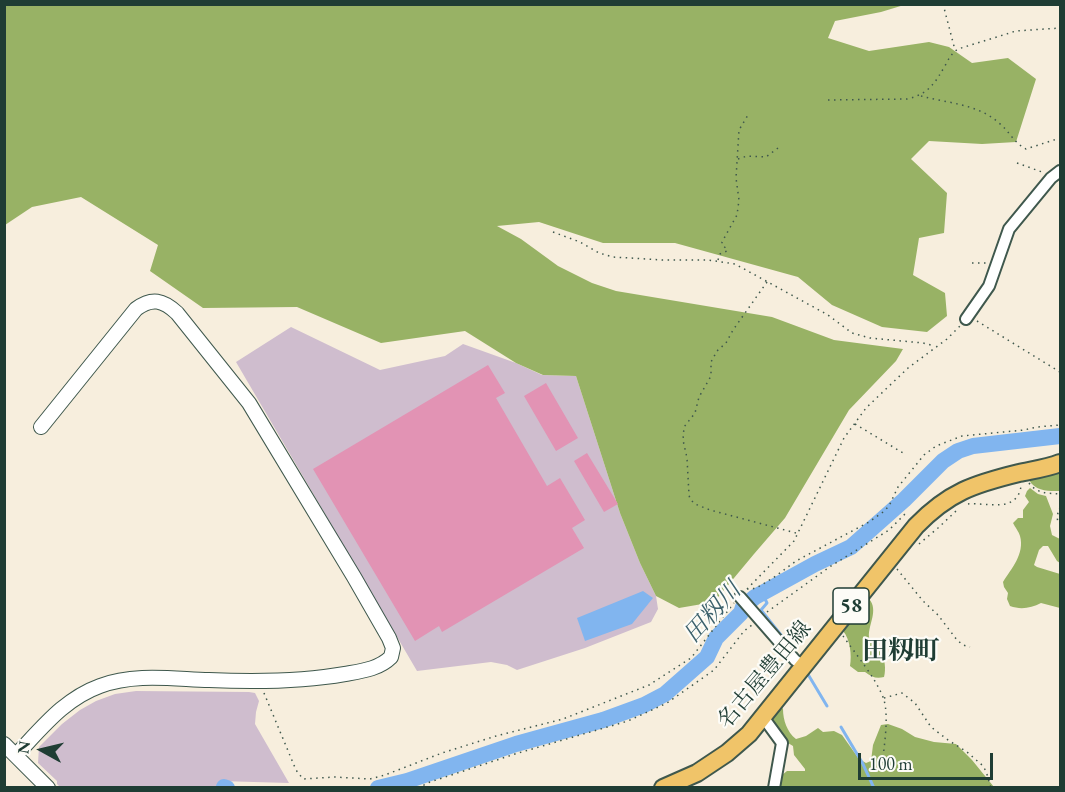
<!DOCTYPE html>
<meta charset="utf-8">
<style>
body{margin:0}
#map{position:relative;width:1065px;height:792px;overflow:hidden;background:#f7eedd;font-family:"EB Garamond",serif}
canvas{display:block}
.frame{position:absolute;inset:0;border:6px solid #1f3d34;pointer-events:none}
.north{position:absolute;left:12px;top:720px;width:60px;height:60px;-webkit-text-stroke:4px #fdfcf7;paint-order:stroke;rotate:278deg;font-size:16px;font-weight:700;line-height:24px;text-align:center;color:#1f3d34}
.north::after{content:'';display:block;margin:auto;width:21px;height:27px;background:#1f3d34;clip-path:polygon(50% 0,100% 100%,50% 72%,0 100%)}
.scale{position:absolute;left:858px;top:753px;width:135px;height:27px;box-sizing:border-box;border:3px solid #1f3d34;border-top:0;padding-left:8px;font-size:18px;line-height:21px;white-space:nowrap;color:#1f3d34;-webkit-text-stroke:4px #fdfcf7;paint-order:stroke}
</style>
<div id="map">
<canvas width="1065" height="792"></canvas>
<div class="frame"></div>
<div class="north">N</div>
<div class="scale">100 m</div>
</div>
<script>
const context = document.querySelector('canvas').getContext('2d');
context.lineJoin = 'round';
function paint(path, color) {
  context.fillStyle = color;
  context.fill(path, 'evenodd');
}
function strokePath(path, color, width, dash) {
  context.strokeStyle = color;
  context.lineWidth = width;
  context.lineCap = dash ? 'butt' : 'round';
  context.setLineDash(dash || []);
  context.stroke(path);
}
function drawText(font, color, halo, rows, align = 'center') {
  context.font = font + ' "EB Garamond","Noto Serif JP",serif';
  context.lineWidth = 4.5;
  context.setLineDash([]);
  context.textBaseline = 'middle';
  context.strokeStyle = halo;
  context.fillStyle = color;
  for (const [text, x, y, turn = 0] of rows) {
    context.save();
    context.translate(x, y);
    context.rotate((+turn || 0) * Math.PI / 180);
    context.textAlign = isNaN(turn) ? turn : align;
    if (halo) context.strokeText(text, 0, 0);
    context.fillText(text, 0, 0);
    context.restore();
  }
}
paint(new Path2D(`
 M291 327 380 370 445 356 463 344 516 363 542 375 576 376 620 513 640 563 656 596 658 609 651 622 585 648 517 670 507 665 491 662 417 671 236 362Z
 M136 691 249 692 255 693 259 701 256 712 255 724 289 783 219 781 217 788 60 787 57 784V781L38 763 39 747 62 724 80 710 96 701 115 694Z`), '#cfbdce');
paint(new Path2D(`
 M5 5H904L881 12 835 21 828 38 869 51 929 42 949 47 972 63 1008 58 1036 79 1016 142 982 144 929 141 911 159 947 193 944 233 919 238 913 275 945 293 947 316 927 332 882 327 832 305 798 277 675 243H603L539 222 497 226 521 239 558 266 592 283 616 291 772 317 834 340 903 349 896 361 849 410 785 518 754 554 714 602 679 608 656 596 640 563 620 513 576 376 543 375 516 363 465 331 381 343 297 307 203 308 150 271 158 245 81 197 32 207 5 225Z
 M1060 470V491C1049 491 1036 492 1029 480Z
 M1030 488 1038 494 1046 496 1053 514 1050 526 1052 535 1060 539V563L1057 561 1048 546H1043L1039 550 1034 565 1037 567 1060 574V608L1041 603C1031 608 1021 610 1010 606L1007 599 1008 593 1004 587 1003 582C1011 569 1025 554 1020 536 1019 532 1015 527 1013 523L1018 518H1023V510L1029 502 1025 496 1027 491Z
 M869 599C879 610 868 625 869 637 870 645 878 646 881 652 885 659 886 669 884 677 876 679 872 677 865 672H858L850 666C852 655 850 639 843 631Z
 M781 706 783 709C783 720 787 732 796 739L806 736 818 728 823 732 834 731 842 735 859 759 866 763 871 761 873 745 881 725 888 724 902 729 915 737 934 742 956 744 972 760 994 787H779L782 775 787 771H805V769L794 755 793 746C782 741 781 729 773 721L774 713Z`), '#98b265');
paint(new Path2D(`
 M643 591 653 598 632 624 585 641 577 618Z`), '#81b5ef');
strokePath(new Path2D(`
 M762 593 767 603 761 610 797 655
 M806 671 827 706
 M841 727 863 764 874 788`), '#81b5ef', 3);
strokePath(new Path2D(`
 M224 787 227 788
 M378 788 407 781 516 744 603 720 644 705 665 694 707 657 716 638 741 613 743 607 755 597 815 564 851 547 904 500 943 461 958 451 973 446 1060 436`), '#81b5ef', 16);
paint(new Path2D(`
 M488 365 505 393 496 398 547 486 560 478 585 520 572 528 584 548 442 632 439 626 415 641 313 469Z
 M546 383 578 438 556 451 524 396Z
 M587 453 618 504 604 512 574 461Z`), '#e293b4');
const minor = new Path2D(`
 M966 319 989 286 1009 229 1051 178 1060 171
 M740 597 795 660 803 666
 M763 717 782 743 774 788`);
const tertiary = new Path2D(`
 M4 744 48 788
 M16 755C42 728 64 699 100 686 134 673 173 679 209 680 255 682 300 682 345 674 362 671 379 669 391 657L393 648 389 638 354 577 249 403 177 313C163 300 152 297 136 309L41 427`);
const primary = new Path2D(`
 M663 788 697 773 727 753 749 734 916 526C949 492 974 484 1019 473 1033 470 1048 468 1060 463`);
strokePath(minor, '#3f584d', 14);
strokePath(tertiary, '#3f584d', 16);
strokePath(primary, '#3f584d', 20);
strokePath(new Path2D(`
 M943 4 955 50
 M921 96C947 103 978 104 999 123 1010 132 1013 142 1026 149L1060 138
 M828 100 907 99C929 94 935 83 946 64 949 58 952 53 958 49L1016 31 1060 28
 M1060 110V114
 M738 159 747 156 766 157 778 148
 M1017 163 1042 172
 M553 232 580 242 599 253 613 257 663 260H708L735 264 828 315 852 333 870 338 923 343 935 346
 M718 260 720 254 727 251V249L722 245V242L737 215 739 200 736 178 739 130 748 115
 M972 263H986
 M767 282 733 330 726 343 717 351 711 362V376L699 397 695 413 684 427 683 440 687 458 689 495 690 499 695 504 710 510 796 533
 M977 321 1060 372
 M855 424 903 453
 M1029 483C1037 494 1048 493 1060 494
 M968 504C986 502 1017 514 1021 486
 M1060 507C1058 513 1055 519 1060 524
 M919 544 938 528 956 511
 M897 569 923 601 938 615 957 640 963 645 970 647
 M747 589 794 541 844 438 866 408 908 368 947 339 960 326
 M747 589H752L758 587 773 578 796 561 869 522 883 512 889 506 898 487 924 455 936 446 962 436 1024 430 1037 427 1060 425
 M767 612 831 566 889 530 906 513
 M843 636C855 653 878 681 884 700 889 718 884 747 882 766
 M264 693 296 770 303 779 335 777 370 779 385 775 442 753 496 736 563 719 649 685 691 658 734 603
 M884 698 902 693 915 703 931 727 948 740 967 752 982 765 986 771 991 788
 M418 788 430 782 515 754 628 721 667 703 714 670 744 631 752 625`), '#3f584d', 1.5, [1.5, 4.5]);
strokePath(minor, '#fff', 10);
strokePath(tertiary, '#fff', 14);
strokePath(primary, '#f0c469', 16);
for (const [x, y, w] of [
 [851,606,36]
]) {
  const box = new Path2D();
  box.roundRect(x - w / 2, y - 18, w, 36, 4.5);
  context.fillStyle = '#fdfcf7';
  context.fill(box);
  strokePath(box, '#1f3d34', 1.5);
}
drawText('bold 21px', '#1f3d34', null, [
 ["58",851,606]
]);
drawText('22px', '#1f3d34', '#fdfcf7', [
 ["名古屋豊田線",765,675,-50]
]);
drawText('italic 24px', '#3c616c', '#fdfcf7', [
 ["田籾川",713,613,-48]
]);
drawText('bold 26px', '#1f3d34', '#fdfcf7', [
 ["田籾町",901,652]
]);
</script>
